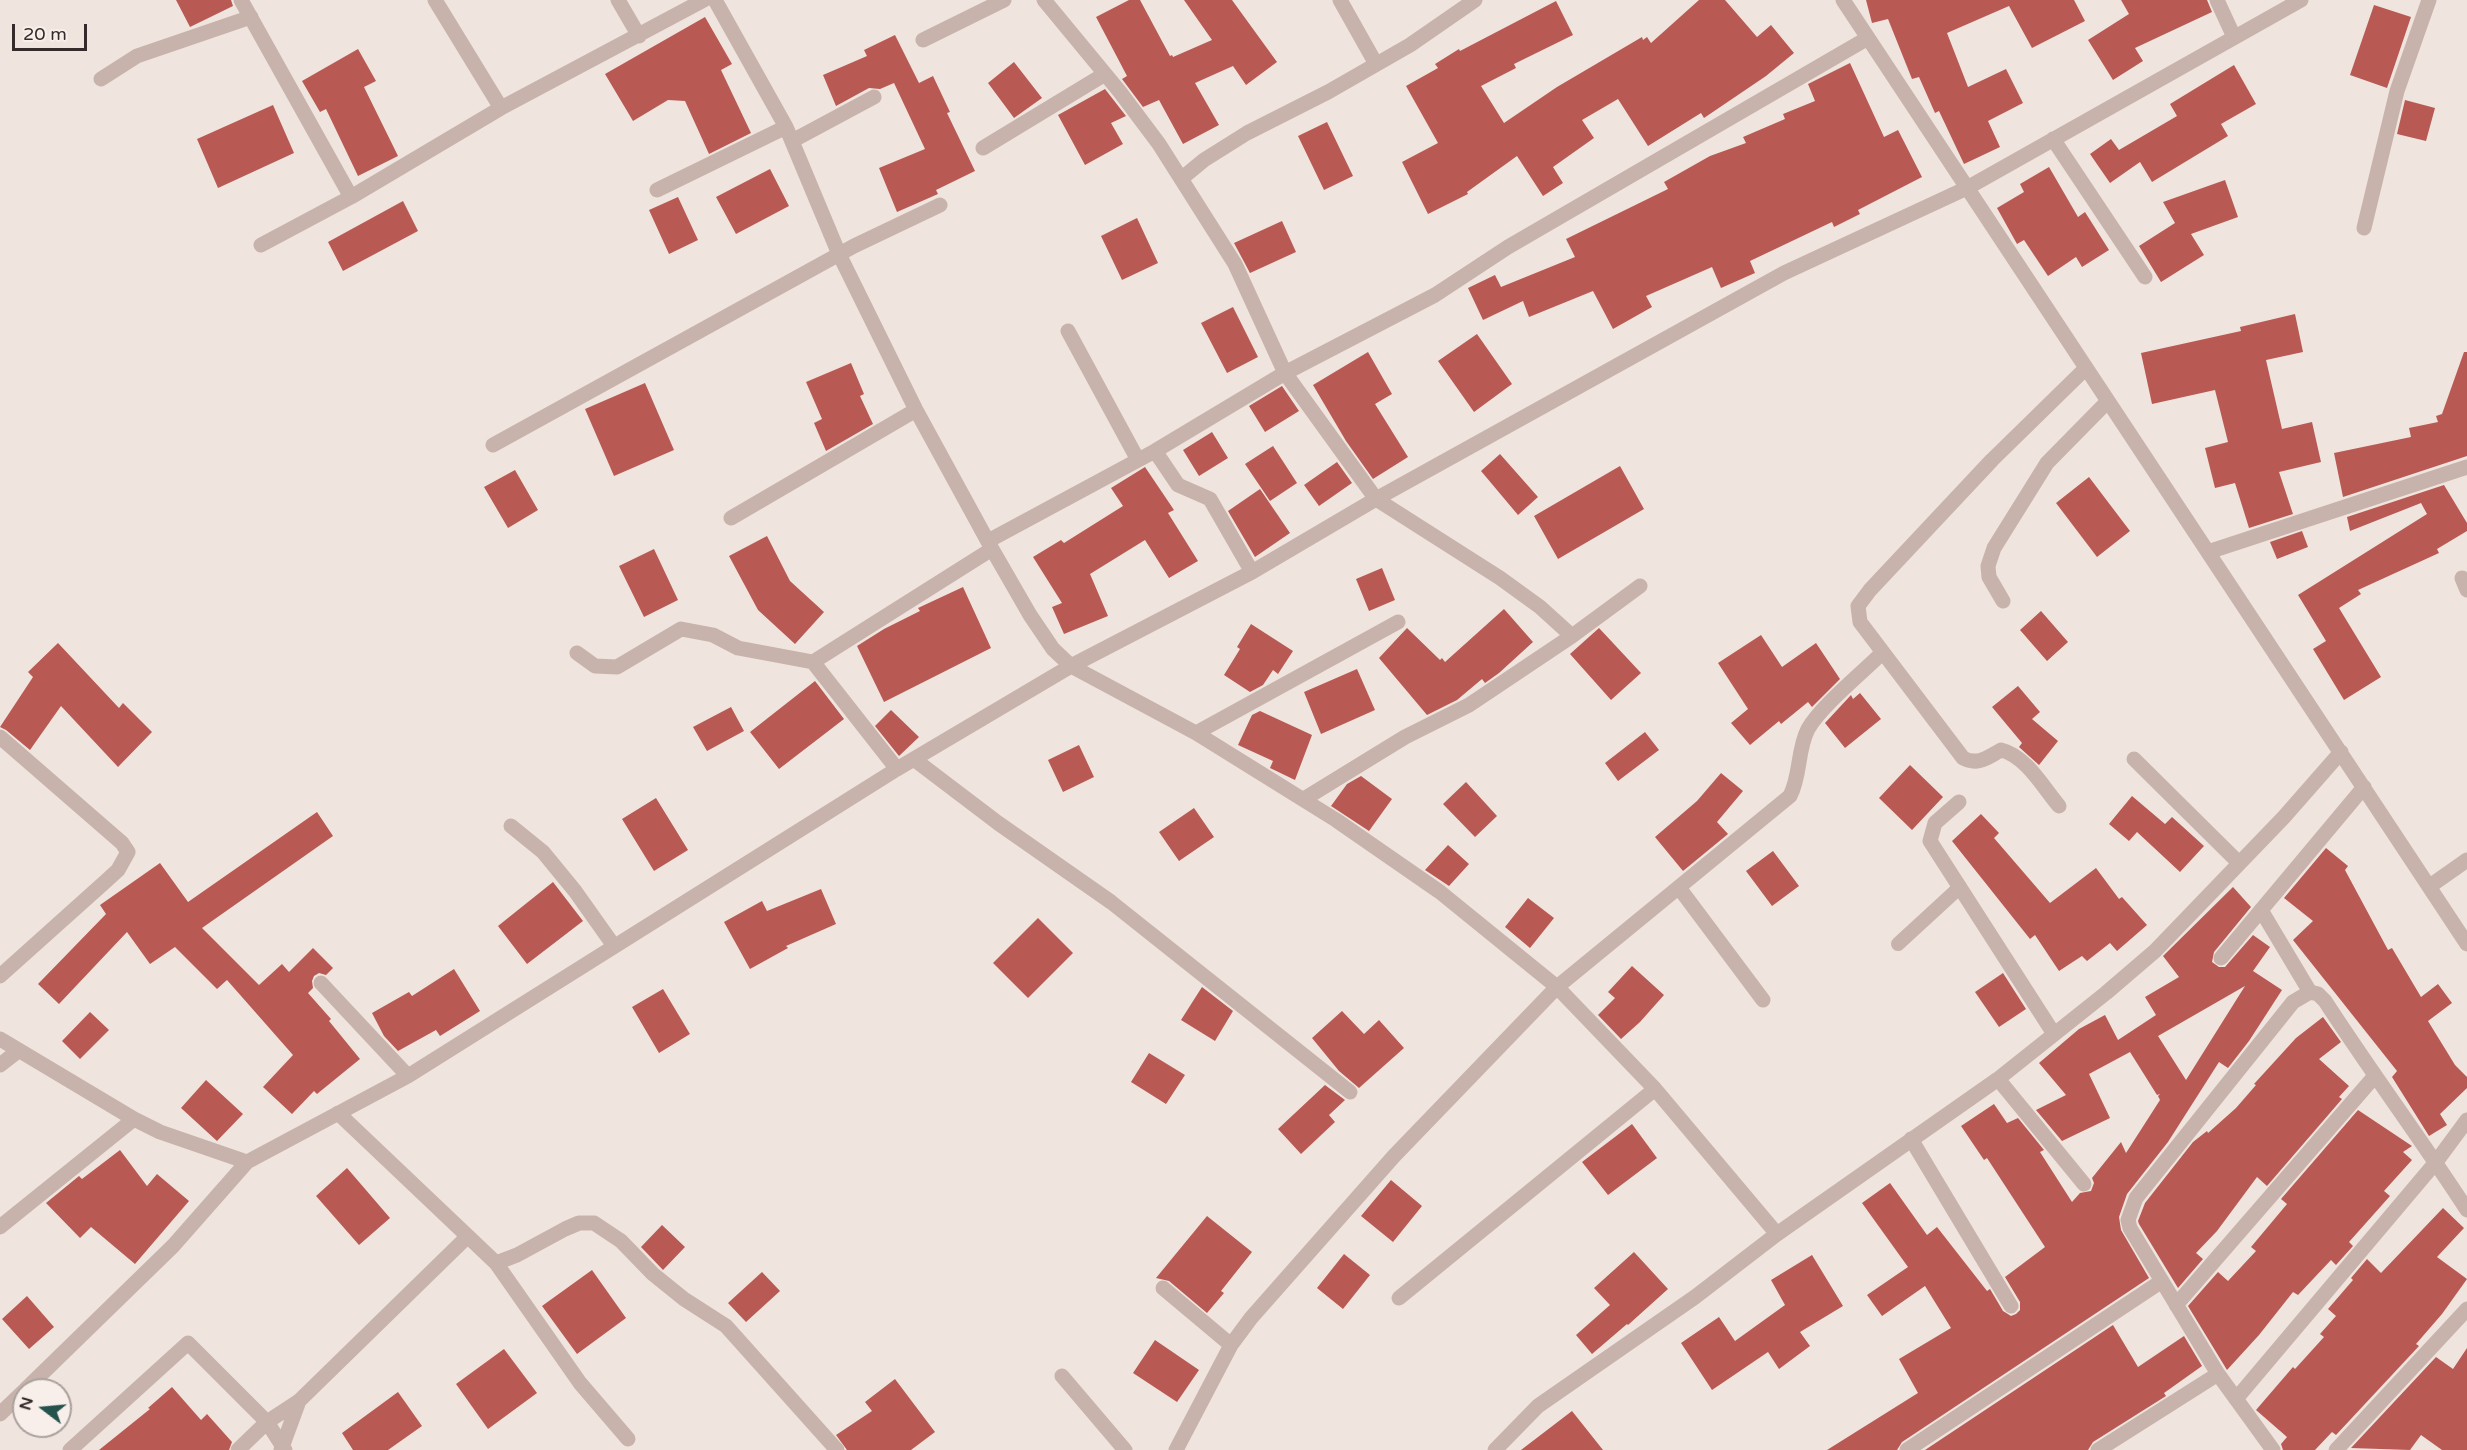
<!DOCTYPE html>
<style>
body{margin:0}
#map{position:relative;width:2467px;height:1450px;overflow:hidden;background:#f0e4de;font-family:"Varela Round",sans-serif}
canvas{display:block}
.north{position:absolute;left:12px;top:1378px;width:60px;height:60px;box-sizing:border-box;background:#f8efea;border:2px solid #aaa19d;border-radius:50%;rotate:286deg;font-size:16px;font-weight:700;line-height:24px;text-align:center;color:#352b2a}
.north::after{content:'';display:block;margin:auto;width:21px;height:27px;background:#24524d;clip-path:polygon(50% 0,100% 100%,50% 72%,0 100%)}
.scale{position:absolute;left:12px;top:24px;width:75px;height:27px;box-sizing:border-box;border:3px solid #352b2a;border-top:0;padding-left:8px;font-size:18px;line-height:21px;white-space:nowrap;color:#352b2a;-webkit-text-stroke:4px #f8efea;paint-order:stroke}
</style>
<div id="map">
<canvas width="2467" height="1450"></canvas>
<div class="north">N</div>
<div class="scale">20 m</div>
</div>
<script>
const context = document.querySelector('canvas').getContext('2d');
context.lineJoin = 'round';
function paint(path, color) {
  context.fillStyle = color;
  context.fill(path, 'evenodd');
}
function strokePath(path, color, width, dash) {
  context.strokeStyle = color;
  context.lineWidth = width;
  context.lineCap = dash ? 'butt' : 'round';
  context.setLineDash(dash || []);
  context.stroke(path);
}
paint(new Path2D(`
 M176 0H231L233 6 190 27Z
 M1129 0H1140L1170 56 1172 55 1173 57 1212 40 1184 0H1232L1277 62 1246 85 1233 66 1195 83 1219 125 1183 144 1159 100 1143 107 1122 79 1127 76 1096 17Z
 M1699 0H1725L1757 37 1771 25 1794 53 1766 76 1704 118 1701 113 1648 146 1618 99 1582 120 1594 138 1553 167 1563 183 1543 196 1517 156 1467 192 1468 194 1428 214 1402 162 1438 143 1406 86 1438 68 1435 64 1459 49 1460 51 1556 1 1573 35 1514 64 1516 68 1481 86 1504 123 1557 87 1642 37 1643 40 1647 37 1651 43Z
 M1866 0H2074L2085 21 2032 48 2009 6 1947 33 1968 87 2006 69 2023 103 1988 121 2000 147 1964 164 1939 111 1935 113 1919 77 1912 79 1888 19 1872 23Z
 M2121 0H2207L2212 12 2135 48 2143 61 2113 80 2088 40 2129 14Z
 M2374 5 2411 17 2387 88 2350 75Z
 M705 17 732 64 721 70 751 133 709 154 685 101 668 100 633 121 605 74Z
 M895 35 919 83 933 76 950 112 947 113 975 171 936 190 938 194 897 212 879 168 925 149 894 83 880 89 869 88 836 106 823 75 867 56 864 50Z
 M358 49 376 81 364 87 398 156 358 176 326 109 320 112 302 81Z
 M1014 62 1042 98 1014 118 988 83Z
 M1850 63 1884 137 1898 130 1922 177 1858 210 1860 214 1834 227 1832 222 1750 261 1755 273 1721 288 1712 267 1646 296 1652 307 1613 329 1593 291 1529 317 1523 301 1483 320 1468 288 1495 275 1501 287 1575 257 1566 239 1668 189 1664 182 1710 156 1746 143 1743 137 1785 119 1783 114 1815 101 1808 84Z
 M2234 65 2256 104 2221 124 2228 136 2152 182 2140 162 2110 183 2090 154 2111 139 2119 150 2177 116 2170 104Z
 M1105 89 1126 116 1111 123 1123 144 1085 165 1058 115Z
 M2405 100 2435 108 2426 141 2397 134Z
 M273 105 294 153 218 188 197 139Z
 M1327 122 1353 176 1324 190 1298 136Z
 M2049 167 2078 217 2085 212 2109 250 2082 267 2076 257 2048 276 2024 240 2017 244 1997 208 2024 192 2020 184Z
 M770 169 789 206 736 234 716 197Z
 M2225 180 2238 217 2191 234 2204 255 2161 282 2139 246 2175 223 2163 202Z
 M678 197 698 240 669 254 649 210Z
 M403 201 418 231 343 271 328 242Z
 M1137 218 1158 263 1122 280 1101 236Z
 M1282 221 1296 252 1250 273 1234 243Z
 M1233 307 1258 357 1227 373 1201 323Z
 M2295 314 2303 352 2266 360 2282 429 2312 422 2321 462 2279 472 2293 514 2249 528 2235 483 2215 488 2205 448 2228 442 2215 390 2152 404 2141 353 2241 331 2240 327Z
 M1477 334 1512 384 1474 412 1438 361Z
 M1368 352 1392 394 1375 404 1408 457 1373 479 1346 441 1313 385Z
 M2464 352H2467V456L2343 497 2334 453 2411 437 2409 428 2438 422 2436 416 2442 414Z
 M851 363 864 394 860 396 873 424 826 451 814 423 822 419 806 382Z
 M645 383 674 450 614 476 585 409Z
 M1282 386 1299 411 1265 432 1249 406Z
 M1212 432 1228 458 1199 476 1183 450Z
 M1273 446 1297 483 1270 501 1245 464Z
 M1500 454 1538 497 1518 515 1481 471Z
 M1337 462 1352 483 1319 506 1304 485Z
 M1620 466 1644 509 1558 559 1534 516Z
 M1145 467 1174 510 1168 513 1198 561 1169 578 1145 540 1090 574 1108 616 1064 634 1052 607 1062 603 1033 557 1061 540 1064 543 1123 506 1111 488Z
 M515 470 538 510 508 528 484 487Z
 M2089 477 2130 531 2097 557 2056 503Z
 M2444 485 2467 523V531L2437 549 2439 553 2358 590 2361 594 2339 608 2381 677 2344 700 2313 649 2326 641 2298 595 2427 514 2421 503 2350 531 2347 517Z
 M1260 489 1290 533 1255 557 1228 511Z
 M2302 531 2308 547 2277 559 2270 542Z
 M767 536 790 581 824 612 795 644 758 610 729 556Z
 M654 549 678 600 644 617 619 566Z
 M1382 568 1395 600 1369 611 1356 579Z
 M963 587 991 648 884 702 857 646 884 629 920 611 918 608Z
 M1504 609 1533 642 1499 673 1485 683 1482 679 1457 700 1427 715 1379 658 1407 628 1440 660 1442 658 1445 662Z
 M2041 611 2068 642 2047 661 2020 630Z
 M1251 624 1293 651 1278 674 1273 670 1263 685 1250 692 1224 675 1240 649 1237 647Z
 M1599 628 1641 673 1611 700 1570 654Z
 M1761 635 1782 667 1816 643 1840 679 1812 707 1808 702 1781 724 1779 721 1750 745 1731 723 1748 709 1718 663Z
 M58 643 119 708 123 703 152 732 118 767 61 706 30 750 6 730 0 727 33 677 28 672Z
 M1357 669 1375 710 1321 734 1304 692Z
 M815 681 844 719 779 769 750 732Z
 M2018 686 2040 712 2032 719 2058 741 2039 765 2019 747 2022 743 1992 707Z
 M1860 693 1881 719 1845 748 1825 723 1851 695 1853 699Z
 M731 707 744 731 707 751 693 727Z
 M891 710 919 737 899 756 875 726Z
 M1260 711 1312 735 1295 780 1270 768 1273 761 1238 745 1252 715Z
 M1645 732 1659 750 1618 781 1605 763Z
 M1079 745 1094 777 1063 792 1048 760Z
 M1910 765 1943 797 1912 830 1879 798Z
 M1721 773 1743 791 1717 822 1728 834 1683 871 1655 837 1697 801Z
 M1361 776 1392 799 1369 831 1331 806 1347 784Z
 M1466 782 1497 816 1475 837 1443 804Z
 M2132 796 2165 824 2172 817 2204 846 2180 872 2137 832 2129 841 2109 824Z
 M656 798 688 850 654 871 622 819Z
 M1194 808 1214 837 1179 861 1159 832Z
 M317 812 333 836 202 928 259 985 282 964 289 972 313 948 333 968 326 975 319 973 314 976 312 981 313 988 308 993 331 1019 329 1021 360 1059 317 1094 314 1091 292 1114 263 1087 293 1055 227 980 217 989 175 947 150 964 127 932 59 1004 38 984 106 914 100 905 160 863 188 902Z
 M1981 814 1999 833 1994 838 2050 903 2096 868 2119 899 2122 897 2147 925 2117 951 2110 943 2087 961 2082 956 2059 971 2035 935 2030 939 1952 841Z
 M1448 845 1469 864 1449 886 1425 870Z
 M2326 848 2348 866 2345 870 2388 950 2392 948 2421 997 2438 984 2452 1003 2428 1021 2455 1065 2467 1077V1088L2440 1114 2447 1125 2429 1136 2392 1077 2397 1071 2293 940 2313 921 2284 898Z
 M1773 851 1799 886 1772 906 1746 871Z
 M553 882 583 921 527 964 498 926Z
 M2233 887 2251 907 2214 952 2212 962 2219 967H2225L2253 935 2270 947 2253 971 2282 990 2249 1041 2228 1068 2219 1062 2168 1142 2127 1194 2119 1217 2121 1230 2149 1278 1902 1442 1897 1450H1827L1918 1393 1899 1359 1951 1328 1925 1286 1882 1316 1867 1295 1908 1267 1862 1203 1890 1183 1927 1235 1937 1227 1987 1291 1990 1289 2003 1311 2011 1316 2016 1314 2020 1310V1302L2005 1277 2045 1247 1987 1158 1984 1160 1961 1126 1994 1104 2007 1123 2018 1118 2044 1150 2040 1152 2072 1202 2080 1193 2091 1191 2094 1183 2092 1178 2121 1142 2126 1153 2160 1100 2158 1096 2160 1094 2157 1095 2130 1052 2089 1074 2110 1118 2062 1141 2036 1110 2066 1095 2039 1063 2079 1029 2105 1015 2118 1040 2156 1015 2145 997 2179 977 2163 956ZM2245 986 2186 1080 2158 1036Z
 M821 889 836 924 786 946 788 948 750 969 724 922 762 901 767 911Z
 M1528 898 1554 918 1530 948 1505 927Z
 M1038 918 1073 953 1028 998 993 963Z
 M1632 966 1664 995 1640 1022 1621 1039 1598 1015 1615 998 1608 992Z
 M454 969 480 1011 440 1036 436 1030 398 1051 384 1036 372 1013 409 992 412 996Z
 M2003 973 2026 1009 1999 1027 1975 992Z
 M1202 987 1233 1011 1215 1041 1181 1020Z
 M663 989 690 1034 659 1053 632 1007Z
 M1342 1011 1364 1034 1379 1020 1404 1048 1359 1088 1339 1071 1312 1038Z
 M90 1012 109 1030 80 1059 62 1041Z
 M2323 1017 2341 1042 2319 1059 2349 1086 2339 1097 2342 1099 2267 1186 2257 1177 2217 1231 2196 1253 2203 1259 2178 1288 2139 1224 2138 1221 2145 1203 2193 1142 2207 1131 2208 1133 2236 1108 2256 1085 2254 1084 2296 1038Z
 M1149 1053 1185 1075 1166 1104 1131 1082Z
 M206 1080 243 1114 217 1141 181 1108Z
 M1325 1085 1345 1100 1329 1115 1335 1122 1301 1154 1278 1129Z
 M2358 1110 2412 1146 2403 1152 2412 1160 2384 1191 2390 1196 2349 1242 2353 1246 2336 1265 2331 1260 2298 1295 2293 1292 2259 1335 2227 1370 2188 1306 2218 1272 2228 1281 2256 1251 2251 1247 2287 1204 2281 1199Z
 M1632 1124 1657 1158 1608 1195 1582 1162Z
 M120 1150 147 1186 157 1174 189 1201 135 1264 91 1227 80 1238 46 1203 79 1176 82 1179Z
 M347 1168 390 1218 359 1245 316 1196Z
 M1391 1180 1422 1206 1393 1242 1361 1216Z
 M2443 1208 2464 1228 2437 1257 2467 1279 2442 1314 2416 1344 2419 1346 2336 1435 2332 1432 2315 1450H2283L2281 1444 2287 1437 2256 1410 2293 1367 2295 1369 2324 1337 2320 1334 2336 1316 2328 1309 2353 1280 2351 1278 2367 1259 2381 1273Z
 M1207 1216 1252 1252 1221 1291 1224 1293 1207 1313 1169 1281 1156 1278Z
 M662 1225 685 1247 663 1270 641 1247Z
 M1634 1252 1668 1289 1628 1325 1627 1324 1592 1354 1576 1335 1610 1305 1594 1288Z
 M1344 1254 1370 1275 1343 1309 1317 1288Z
 M1812 1255 1843 1306 1800 1332 1810 1346 1779 1369 1768 1352 1712 1390 1681 1343 1719 1317 1735 1341 1785 1305 1771 1280Z
 M592 1270 626 1318 577 1354 542 1306Z
 M762 1272 780 1291 746 1322 728 1303Z
 M27 1296 54 1327 29 1349 2 1319Z
 M2113 1325 2138 1367 2184 1336 2202 1366 2164 1393 2166 1396 2093 1442 2088 1450H1925Z
 M1155 1340 1199 1370 1177 1402 1133 1373Z
 M2467 1348V1450H2442L2421 1435 2410 1450 2351 1448 2436 1357 2453 1369Z
 M504 1349 537 1393 488 1429 456 1384Z
 M895 1379 935 1432 911 1450H847L836 1435 872 1411 865 1402Z
 M172 1387 201 1420 207 1414 232 1442 229 1450H99L150 1409 148 1408Z
 M398 1392 422 1426 388 1450H353L342 1433Z
 M1572 1411 1603 1450H1521Z`), '#b95953');
strokePath(new Path2D(`
 M1898 944 1960 887`), '#c7b3ab', 14);
strokePath(new Path2D(`
 M241 0 351 197
 M435 0 501 108
 M618 0 639 36
 M715 0 786 127 839 254 916 410 992 549 1030 615 1053 649 1071 666 1196 733 1336 820 1440 892 1557 987 1394 1156 1251 1318 1231 1345 1176 1450
 M1044 0 1120 92 1159 144 1235 264 1285 373 1376 499 1500 578 1540 607 1572 636
 M1340 0 1376 64
 M1843 0 2467 944
 M2217 0 2234 37
 M923 40 1004 0
 M101 79 137 56 251 17
 M2053 139 2145 277
 M792 141 874 97
 M983 148 1105 74
 M1181 179 1204 160 1247 133 1328 92 1410 45 1475 0
 M657 190 786 127
 M2364 228 2397 91 2429 0
 M261 245 351 197 501 108 704 0
 M1068 331 1138 460
 M493 445 854 246 940 205
 M1155 451 1178 485 1210 499 1252 572
 M731 518 916 410
 M988 541 1155 451 1285 373 1435 295 1508 247 1868 38
 M2208 552 2467 467
 M2462 578 2467 590
 M2003 601 1989 577 1988 566 1994 548 2047 463 2108 401
 M577 653 595 666 617 667 681 629 713 635 738 648 813 662 897 769
 M813 662 992 549
 M1196 733 1398 622
 M0 737 122 843 128 852 118 870 106 881 0 976
 M2134 759 2238 862
 M915 760 998 823 1111 902 1350 1092
 M1304 799 1405 737 1469 705 1572 636 1640 586
 M1959 802 1935 823 1930 841 2054 1034
 M2059 806C2043 787 2026 756 2001 750 1988 757 1978 766 1963 758L1860 622 1858 606 1870 590 1992 460 2086 368
 M511 826 543 852 575 891 614 946
 M2430 886 2467 860
 M1680 889 1763 1000
 M2261 910 2310 992
 M2221 958 2364 787
 M321 983 408 1076
 M0 1039 134 1119 160 1132 247 1162 408 1076 897 769 1071 666 1252 572 1376 499 1784 273 1967 188 2301 0
 M0 1065 18 1051
 M1998 1079 2084 1184
 M338 1113 496 1263 580 1383 628 1439
 M1911 1139 2011 1306
 M0 1227 134 1119
 M1777 1234 1655 1089 1557 987 1790 796C1801 775 1797 750 1808 729 1820 707 1863 672 1882 653
 M496 1263 517 1255 565 1229 579 1223H594L621 1241 653 1274 684 1299 726 1326 837 1450
 M1163 1288 1231 1345
 M1399 1298 1655 1089
 M2176 1305 2374 1077
 M1062 1376 1125 1450
 M25 1390 173 1246 247 1162
 M2236 1399 2436 1162 2467 1120
 M0 1414 24 1391
 M70 1450 188 1343 267 1422 285 1450
 M238 1450 267 1422 299 1401 467 1237
 M281 1450 299 1401
 M1495 1450 1538 1406 1695 1297 1777 1234 1998 1079 2106 993 2155 951 2284 817 2341 752
 M1907 1450 2162 1281
 M2098 1450 2218 1374
 M2273 1450 2218 1374 2130 1228 2128 1220 2136 1198 2293 1002 2310 992 2318 994 2325 1001C2371 1072 2421 1139 2467 1210
 M2336 1450 2467 1309`), '#c7b3ab', 15);
</script>
